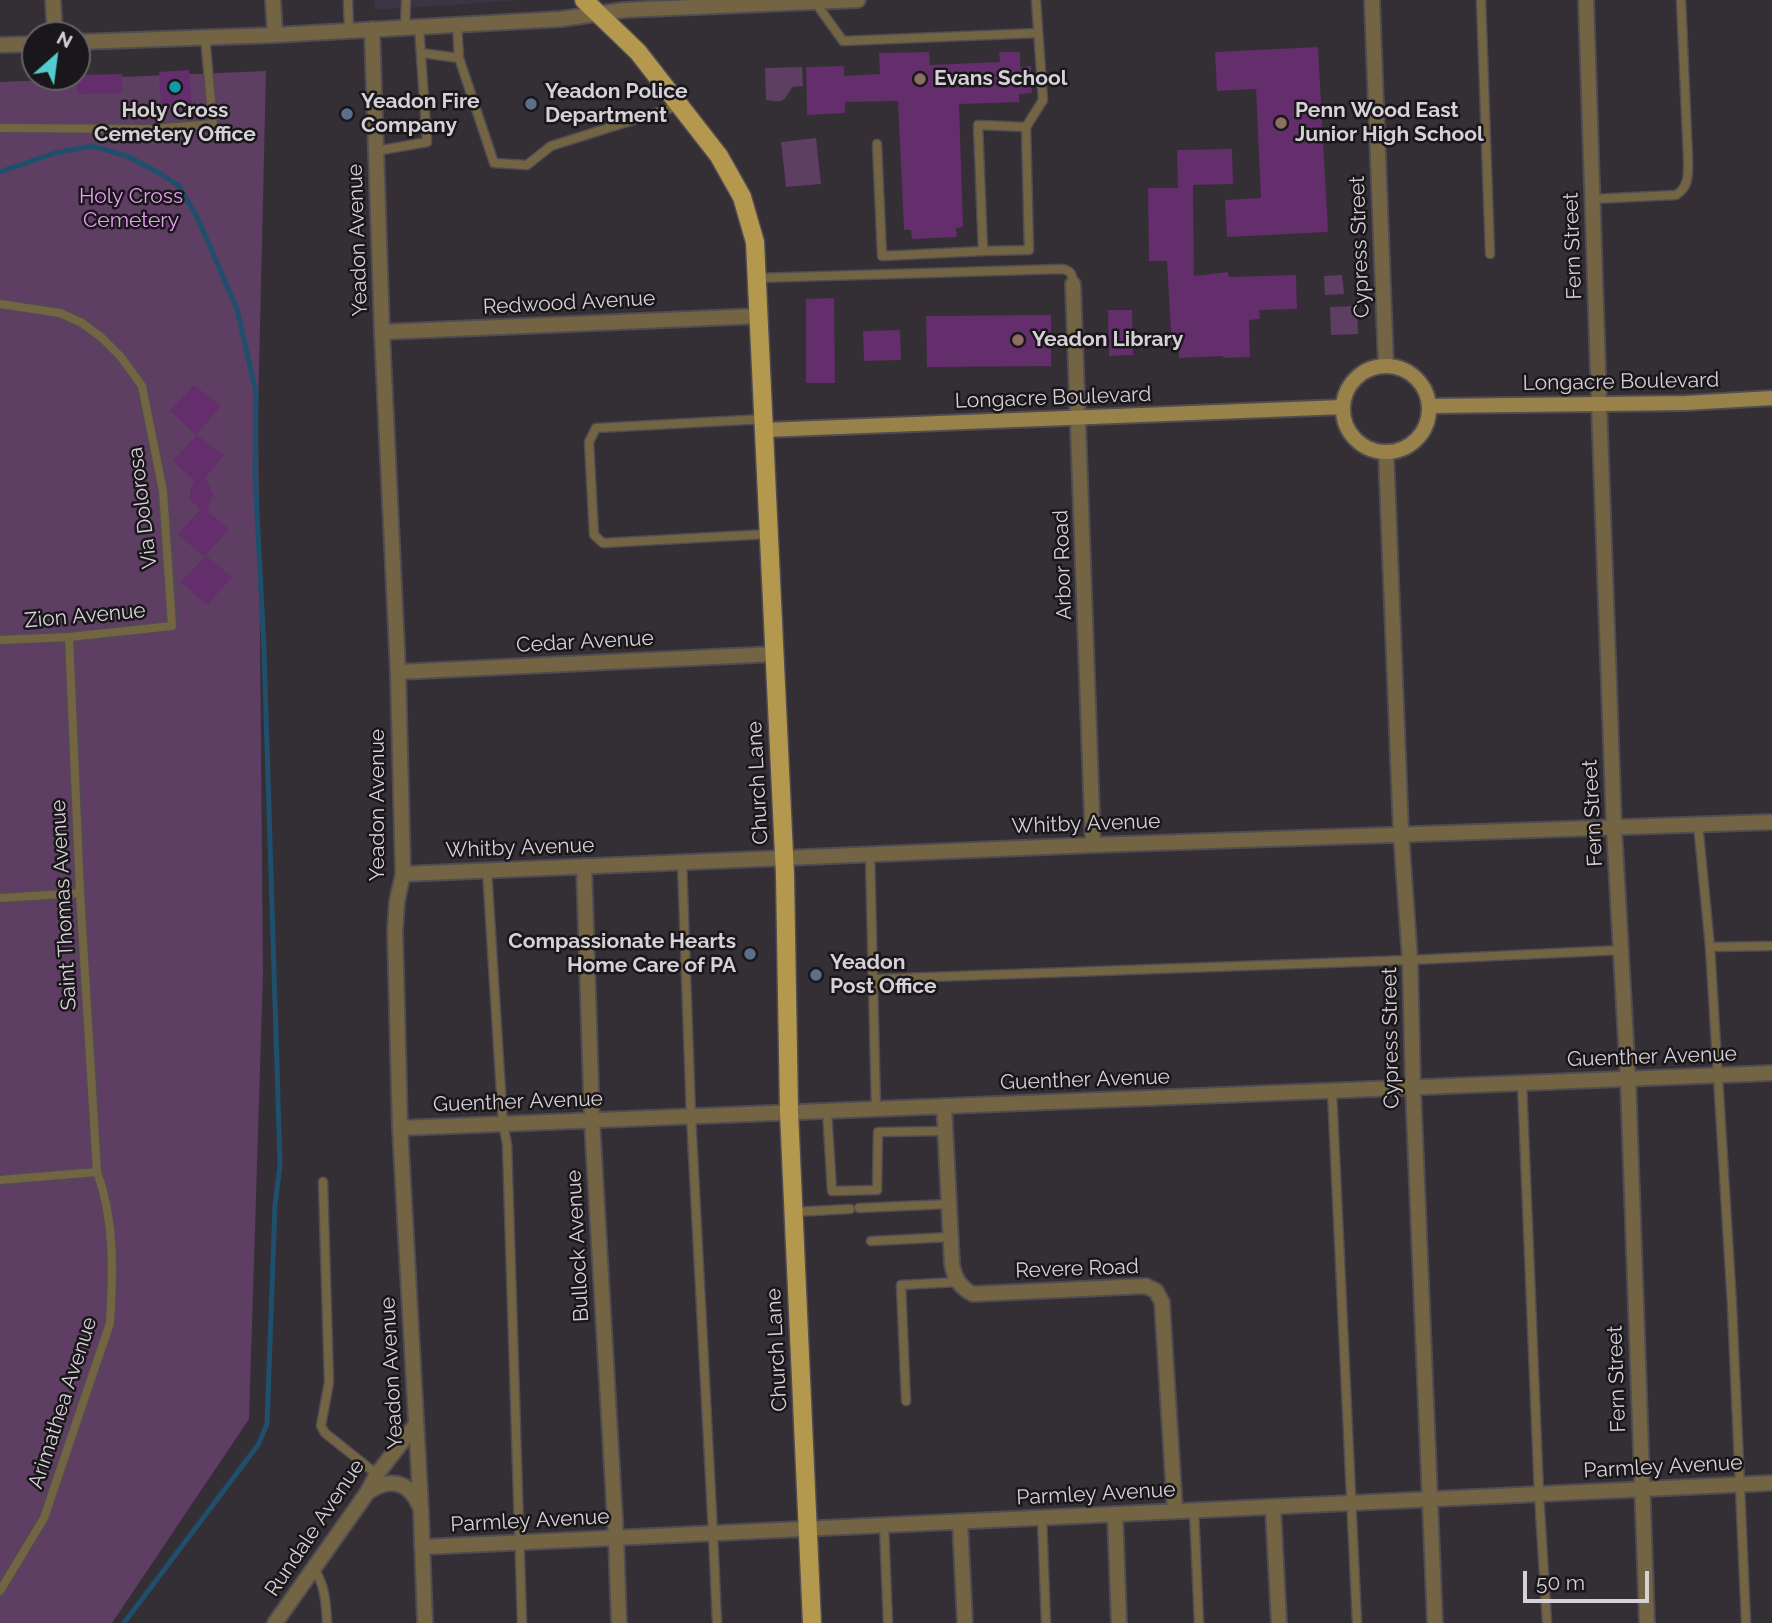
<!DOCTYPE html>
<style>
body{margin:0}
#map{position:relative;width:1772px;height:1623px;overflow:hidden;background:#342e35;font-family:Raleway,sans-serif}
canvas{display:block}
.north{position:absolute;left:21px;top:21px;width:70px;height:70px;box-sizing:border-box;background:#1a171b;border:2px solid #656166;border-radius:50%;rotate:28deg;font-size:19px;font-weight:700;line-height:28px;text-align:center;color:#d5d1d6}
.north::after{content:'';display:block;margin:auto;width:24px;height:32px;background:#51ccd1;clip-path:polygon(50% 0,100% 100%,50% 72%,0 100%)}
.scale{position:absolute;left:1523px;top:1571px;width:126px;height:32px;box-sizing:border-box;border:4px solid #d5d1d6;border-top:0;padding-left:9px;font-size:21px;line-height:24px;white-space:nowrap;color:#d5d1d6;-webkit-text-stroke:5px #1a171b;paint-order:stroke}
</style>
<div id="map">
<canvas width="1772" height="1623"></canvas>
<div class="north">N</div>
<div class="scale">50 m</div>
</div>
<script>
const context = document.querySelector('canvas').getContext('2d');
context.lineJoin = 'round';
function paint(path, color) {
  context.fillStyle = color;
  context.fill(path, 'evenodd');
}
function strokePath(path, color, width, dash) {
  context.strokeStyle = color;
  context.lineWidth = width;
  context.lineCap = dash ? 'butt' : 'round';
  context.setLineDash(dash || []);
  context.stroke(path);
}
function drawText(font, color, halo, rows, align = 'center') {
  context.font = font + ' Raleway,sans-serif';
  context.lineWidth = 5;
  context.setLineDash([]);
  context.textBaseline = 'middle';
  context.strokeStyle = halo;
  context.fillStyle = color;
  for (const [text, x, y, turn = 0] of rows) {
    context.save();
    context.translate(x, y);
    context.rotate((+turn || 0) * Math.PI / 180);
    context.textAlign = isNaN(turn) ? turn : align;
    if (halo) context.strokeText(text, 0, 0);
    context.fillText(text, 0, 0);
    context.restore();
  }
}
paint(new Path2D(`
 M374 0H522L375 10Z`), '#3c3445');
paint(new Path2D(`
 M802 67 803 86 792 87C784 102 783 103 766 100L765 68Z
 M266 71 258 412 263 973 249 1419 112 1623H0V82Z
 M816 138 821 184 786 187 781 142Z
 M1342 275 1344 294 1325 295 1324 276Z
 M1357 306 1358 334 1331 335 1330 307Z`), '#5e3e62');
strokePath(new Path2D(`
 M0 172 55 153 92 146 127 156 161 174 179 186 198 219 237 309 256 392 255 474 264 649 280 1164 275 1206 267 1424 258 1445 124 1623`), '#1f4f6c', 5);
paint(new Path2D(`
 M1318 47 1328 232 1227 237 1225 200 1261 198 1256 89 1217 91 1215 52Z
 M929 52 930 65 1000 62 999 52H1020V67L1031 66 1032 93 1019 94V102L959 104 963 227 956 228 957 237 912 239 911 230H904L898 101 845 102V113L807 115 806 67 844 66V76L880 74 879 53Z
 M189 70 192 103 161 105 159 72Z
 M122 74V93L78 94 77 75Z
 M1232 149 1233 184 1193 185 1194 276 1228 272 1229 277 1296 275 1297 309 1259 310 1260 319 1249 320 1250 357 1223 358V356L1179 358V350H1172L1167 261H1149L1148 188H1178L1177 150Z
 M834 298 835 383H806V299Z
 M1108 310H1132L1133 355 1109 356Z
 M1051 315V366L927 367 926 316Z
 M900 330 901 360 864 361 863 331Z
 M194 385 221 406 196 435 170 411Z
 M197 435 224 456 205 477 213 494 207 511 229 529 204 557 178 534 200 510 191 500 190 496V492L194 480 173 461Z
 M206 556 232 577 207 605 181 582Z`), '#642d6c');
const lane = new Path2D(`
 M348 0 349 31
 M1481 0 1490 254
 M815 2 843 41 1038 33
 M457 24 459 58
 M405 27 406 0
 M421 53 459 58 494 163 527 165 551 146 681 105
 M1026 127 978 125 983 251 1029 250 1026 127 1043 100 1036 0
 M0 128 152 129 213 124 205 37
 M877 144 882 256 983 251
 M376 151 427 142 419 27
 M1592 199 1676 195C1690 186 1688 173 1688 158L1681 0
 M757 278 1062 269C1071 270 1073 275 1073 284
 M0 304 60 313 82 323 101 337 121 357 142 386 163 491 172 626 69 637 0 640
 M764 419 596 428 589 442 594 535 603 543 769 534
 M1698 824 1710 947 1732 1305 1746 1623
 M870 854 876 1109
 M682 862 691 1116 713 1533 717 1623
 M487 870 503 1124 507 1144 522 1623
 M0 898 80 893
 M1710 947 1772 946
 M873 979 1410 960 1621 950
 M1522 1083 1539 1494 1547 1623
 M1332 1091 1357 1623
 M827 1111 832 1191 877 1190 878 1132 945 1131
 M0 1180 97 1172
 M323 1182 329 1382 321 1426 325 1433 379 1476
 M859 1208 949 1204
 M793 1212 850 1209
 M871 1241 951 1237
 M906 1401 901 1285 958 1282
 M1194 1510 1199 1623
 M1042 1518 1046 1623
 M884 1525 888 1623
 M314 1568C325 1586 326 1602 327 1623
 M0 1591 44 1518 110 1323C113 1273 115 1220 97 1172L80 893 69 637`);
const street = new Path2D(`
 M53 0 55 35
 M273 0 275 35
 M1372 0 1386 366
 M1586 0 1599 403 1614 827 1628 1078 1647 1623
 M372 29 382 332 398 672 403 874 397 901 395 931 400 1128 421 1511 425 1623
 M77 42 275 35 561 19 624 10 858 0
 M0 45 35 44
 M1073 284 1093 845
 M382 332 759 316
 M1386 452 1401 833 1410 960 1413 1087 1435 1623
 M398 672 775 654
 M584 866 592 1121 616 1538 619 1623
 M403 874 1093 845 1772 822
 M944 1106 952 1264C954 1277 960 1288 973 1294L1146 1286 1156 1291 1162 1302 1175 1511
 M400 1128 1772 1073
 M368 1492C389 1477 409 1481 419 1505
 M1273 1507 1279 1623
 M1115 1514 1119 1623
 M960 1522 965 1623
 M422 1547 1772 1483
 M275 1623 367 1493 377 1474 416 1424`);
const secondary = new Path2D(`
 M1343 409a43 43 0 1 1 86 0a43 43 0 1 1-86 0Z
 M1429 406 1686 403 1772 398
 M764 430 1343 407`);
const primary = new Path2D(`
 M584 0 638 52 719 156 742 197 755 242 785 875 789 1112 812 1623`);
strokePath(lane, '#514b52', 11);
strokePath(street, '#514b52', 18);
strokePath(secondary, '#514b52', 18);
strokePath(primary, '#514b52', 21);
strokePath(lane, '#736543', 8);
strokePath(street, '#736543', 14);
strokePath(secondary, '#98824a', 14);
strokePath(primary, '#b4984e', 18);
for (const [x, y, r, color] of [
 [920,79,7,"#8d6e63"],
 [175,87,7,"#0f9aa8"],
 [531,104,7,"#5c6f8a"],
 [347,114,7,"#5c6f8a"],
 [1281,123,7,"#8d6e63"],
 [1018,340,7,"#8d6e63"],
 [750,954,7,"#5c6f8a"],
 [816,975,7,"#5c6f8a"]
]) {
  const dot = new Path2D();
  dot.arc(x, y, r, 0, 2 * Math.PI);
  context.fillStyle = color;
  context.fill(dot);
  strokePath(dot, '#1a171b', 2.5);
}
drawText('bold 21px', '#d5d1d6', '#1a171b', [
 ["Evans School",934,79],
 ["Yeadon Police",545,92],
 ["Department",545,116],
 ["Yeadon Fire",361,102],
 ["Company",361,126],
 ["Holy Cross",175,111,"center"],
 ["Cemetery Office",175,135,"center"],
 ["Penn Wood East",1295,111],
 ["Junior High School",1295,135],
 ["Yeadon Library",1032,340],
 ["Compassionate Hearts",736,942,"right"],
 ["Home Care of PA",736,966,"right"],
 ["Yeadon",830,963],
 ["Post Office",830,987]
], 'left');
drawText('21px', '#eb9df6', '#1a171b', [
 ["Holy Cross",131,197],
 ["Cemetery",131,221]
]);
drawText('21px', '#d5d1d6', '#1a171b', [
 ["Yeadon Avenue",358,240,-92],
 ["Fern Street",1573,246,-92],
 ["Cypress Street",1360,247,-92],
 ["Redwood Avenue",569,303,-3],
 ["Longacre Boulevard",1621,382,-1],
 ["Longacre Boulevard",1053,398,-2],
 ["Via Dolorosa",143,508,-97],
 ["Arbor Road",1063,565,-92],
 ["Zion Avenue",85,616,-5],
 ["Cedar Avenue",585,642,-3],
 ["Church Lane",758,783,-93],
 ["Yeadon Avenue",378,805,-90],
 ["Fern Street",1593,813,-93],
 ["Whitby Avenue",1086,824,-2],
 ["Whitby Avenue",520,848,-2],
 ["Saint Thomas Avenue",64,905,-93],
 ["Cypress Street",1391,1038,-91],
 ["Guenther Avenue",1652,1057,-2],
 ["Guenther Avenue",1085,1080,-2],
 ["Guenther Avenue",518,1102,-2],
 ["Bullock Avenue",578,1246,-93],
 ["Revere Road",1077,1269,-2],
 ["Church Lane",777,1350,-93],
 ["Yeadon Avenue",392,1373,-93],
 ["Fern Street",1617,1379,-92],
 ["Arimathea Avenue",63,1403,-72],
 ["Parmley Avenue",1663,1467,-3],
 ["Parmley Avenue",1096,1494,-3],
 ["Parmley Avenue",530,1521,-3],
 ["Rundale Avenue",315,1528,-56]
]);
</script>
